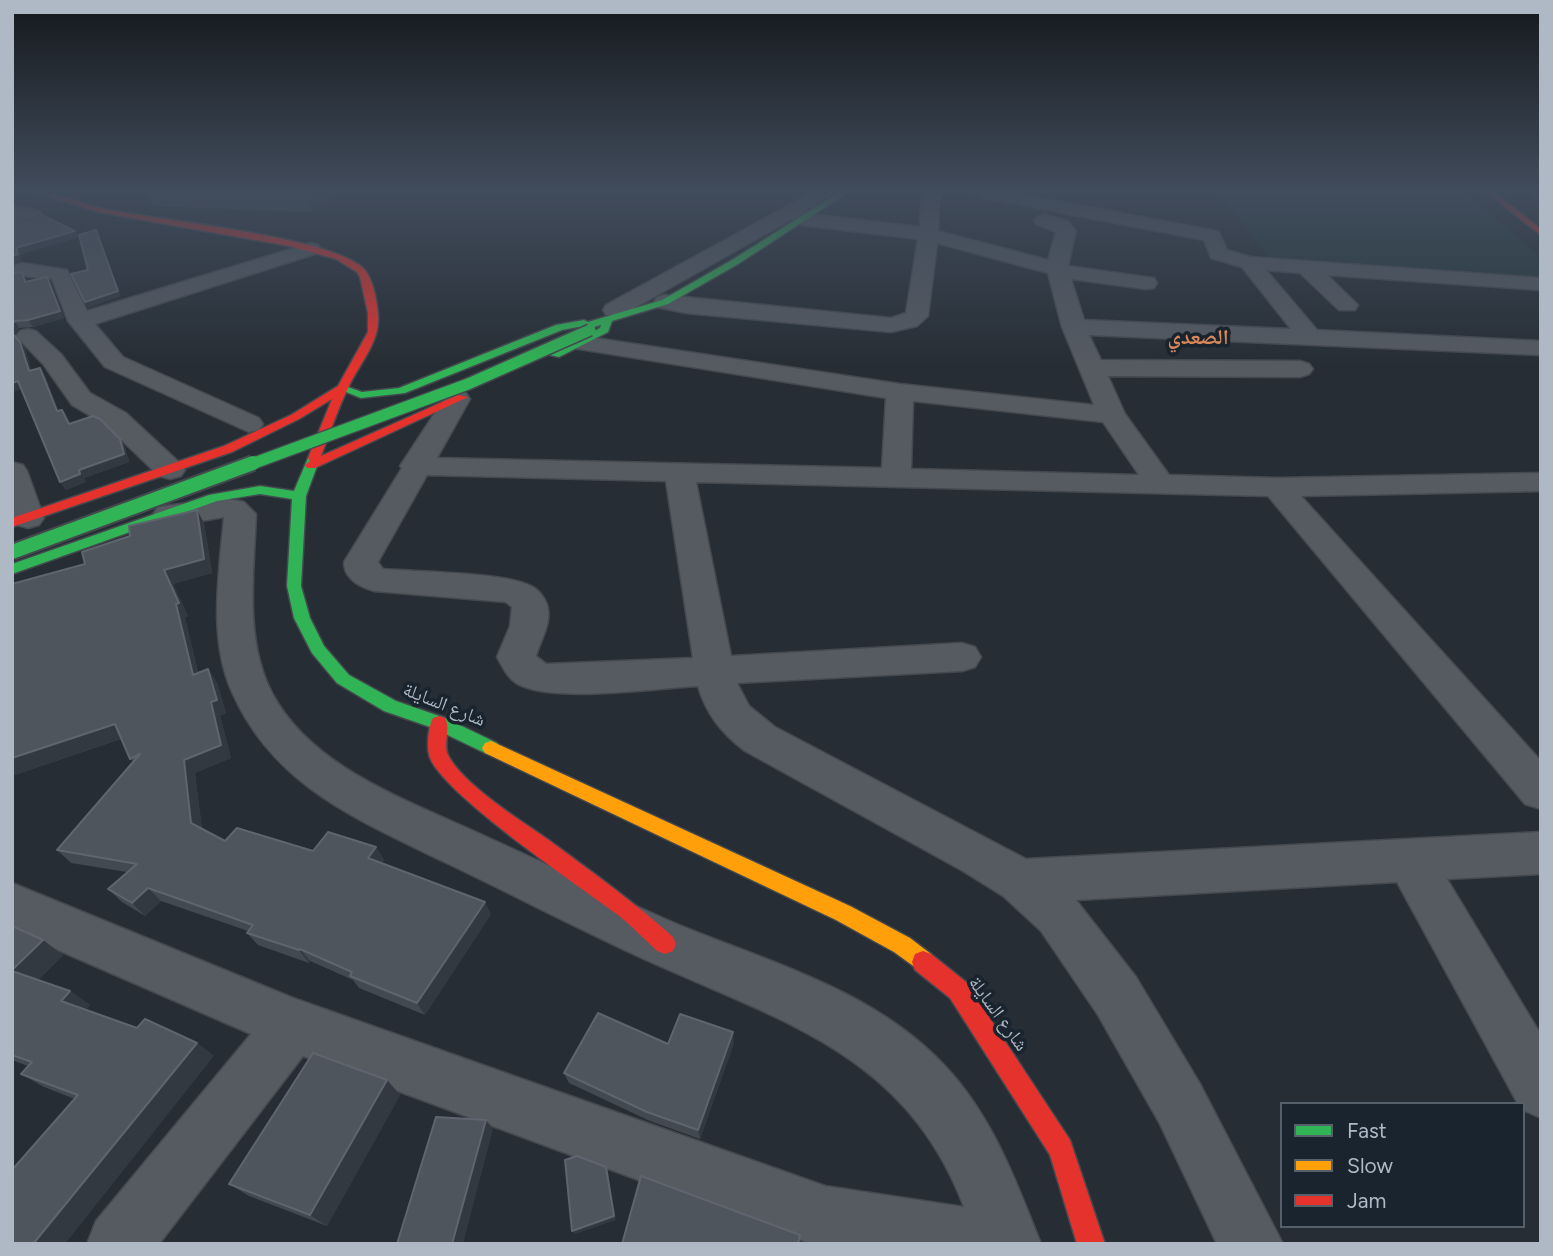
<!DOCTYPE html>
<meta charset="utf-8">
<style>
body{margin:0}
#map{position:relative;width:1553px;height:1256px;overflow:hidden;background:#262d34;font-family:Figtree,sans-serif}
canvas{display:block}
.frame{position:absolute;inset:0;border:14px solid #afb9c6;pointer-events:none}
.legend{position:absolute;left:1280px;top:1102px;width:245px;height:126px;box-sizing:border-box;background:#19242f;border:2px solid #55606b;margin:0;padding:9px 12px;list-style:none;font-size:21px;color:#afb9c6}
.legend li{display:flex;align-items:center;gap:14px;height:35px}
.legend b{width:35px;border:2px solid #55606b}
</style>
<div id="map">
<canvas width="1553" height="1256"></canvas>
<div class="frame"></div>
<ul class="legend">
<li><b style="height:9px;background:#30b455"></b>Fast</li>
<li><b style="height:9px;background:#ff9f0a"></b>Slow</li>
<li><b style="height:9px;background:#e5322d"></b>Jam</li>
</ul>
</div>
<script>
const context = document.querySelector('canvas').getContext('2d');
context.lineJoin = 'round';
function paint(path, color) {
  context.fillStyle = color;
  context.fill(path, 'evenodd');
}
function strokePath(path, color, width, dash) {
  context.strokeStyle = color;
  context.lineWidth = width;
  context.lineCap = dash ? 'butt' : 'round';
  context.setLineDash(dash || []);
  context.stroke(path);
}
function drawText(font, color, halo, rows, align = 'center') {
  context.font = font + ' Figtree,"Noto Naskh Arabic",sans-serif';
  context.lineWidth = 7;
  context.setLineDash([]);
  context.textBaseline = 'middle';
  context.strokeStyle = halo;
  context.fillStyle = color;
  for (const [text, x, y, turn = 0] of rows) {
    context.save();
    context.translate(x, y);
    context.rotate((+turn || 0) * Math.PI / 180);
    context.textAlign = isNaN(turn) ? turn : align;
    if (halo) context.strokeText(text, 0, 0);
    context.fillText(text, 0, 0);
    context.restore();
  }
}
paint(new Path2D(`
 M1218 193H1466L1541 257V278L1272 261Z`), '#23383a');
const lane = new Path2D(`
 M1531 193H1541V199Z`);
const street = new Path2D(`
 M811 193H833L801 213 920 227 921 202 925 193H943L939 202 938 231 1048 260 1056 232 1036 224 1034 220 1043 214 1067 221 1076 231 1068 266 1146 277 1154 278 1157 283 1154 288 1146 289 1071 279 1084 320 1291 329 1242 267 1211 258 1204 240 984 198 976 193H1014L1212 230 1219 232 1227 250 1250 257 1541 278V290L1327 275 1358 305 1355 310H1339L1300 273 1266 270 1317 330 1541 341V355L1089 335 1101 360 1300 361 1309 364 1313 369 1309 374 1300 377 1108 376 1125 414 1169 475 1277 478 1541 473V491L1301 496 1541 761V809L1525 804 1268 496 696 482 731 656 962 643 975 647 981 657 975 667 962 671 737 683 749 706 775 727 1026 859 1541 832V874L1447 879 1541 1035V1118L1523 1110V1104H1518L1397 882 1076 900 1136 977 1200 1084 1283 1244H1217L1160 1124 1098 1015 1041 931 1003 896 963 871 745 751C722 734 706 714 698 686 656 688 550 704 516 683 507 677 502 666 497 657L510 626 512 607 506 602 374 591C360 587 344 579 344 562L402 468 400 466 444 399 448 393 457 391 466 393 470 399 437 458 882 468 886 398 573 348 570 343 573 338 582 336 900 384 1094 405 1062 327 1048 273 937 243 928 316 917 326 891 332 686 313 657 307 654 302 657 297 665 295 891 318 906 313 918 239 801 225 792 219 622 315H606L603 310 606 305ZM913 401 1103 422 1139 475 911 469ZM427 475 666 481 693 658 546 664 536 656C540 642 551 624 548 609 547 601 540 591 533 587 508 572 416 572 383 569L378 562Z
 M12 205 40 211 42 215 33 221 12 216Z
 M311 243 318 245 321 249 318 253 95 324 123 357 259 418 263 424 259 430 249 432 105 367 68 321 52 279 24 276 12 279V266L22 263 67 270 87 311Z
 M28 329 36 331 61 354 90 393 126 413 181 464 185 470 181 476 170 479 159 476 106 425 72 405 43 364 16 336 20 331Z
 M12 462 23 465 27 471 44 518 39 525 28 528 17 525 12 518Z
 M224 498 244 502 256 514C254 572 244 639 272 693 307 759 384 791 449 820 524 853 597 889 672 922 765 961 873 989 944 1065 992 1115 1016 1181 1041 1244H812L303 1056 159 1244H87L96 1221 251 1034 12 930V883L293 998 825 1186 964 1207C906 1053 780 1021 644 959 574 927 506 891 436 858 352 817 272 783 232 692 208 638 219 574 224 517L178 525 158 521 153 514 158 507Z`);
const fast = new Path2D(`
 M838 193H847L738 264 668 304 612 321 608 332 559 357 550 355 600 328 601 325 583 330 578 327 562 330 405 393 361 398 336 388 342 385 362 392 399 388 556 325 584 320 588 322 662 300 732 260Z
 M314 454 320 458 306 496 301 586 310 618 324 646 349 675 396 701 445 718 497 743 500 748 497 753 491 755 485 753 433 728 384 711 337 683 312 653 294 618 287 586 292 499 260 494 217 501 12 574V564L209 495 260 486 294 491 308 458Z`);
const slow = new Path2D(`
 M491 741 850 906 910 938 931 954 934 962 931 970 923 973 894 952 836 920 485 753 482 748 485 743Z`);
const jam = new Path2D(`
 M38 193C59 193 79 203 100 208 154 220 329 236 363 268 373 278 377 301 378 314 381 340 360 363 349 386 338 408 330 433 321 456L458 395 468 397 315 468H307L305 465 310 461 308 458 332 399 299 419 232 452 12 527V518L224 446 291 415 338 386 368 332V313L360 277 357 272 336 259 289 246 98 212Z
 M1487 193H1495L1541 229V235Z
 M439 716 445 718C451 729 443 744 448 755 463 785 522 821 550 841 592 872 634 902 673 937L676 944 673 951 665 954 657 951C644 939 632 926 618 915 582 888 438 791 429 755 427 746 428 726 433 718Z
 M923 951 931 954 966 982 1070 1140 1105 1244H1077L1050 1155 950 998 915 970 912 962 915 954Z`);
strokePath(lane, '#44494f', 4);
strokePath(street, '#44494f', 3);
strokePath(fast, '#44494f', 3);
strokePath(slow, '#44494f', 3);
strokePath(jam, '#44494f', 3);
paint(lane, '#565b62');
paint(street, '#565b62');
paint(fast, '#30b455');
paint(slow, '#ff9f0a');
paint(jam, '#e5322d');
const fastBridgeFar1 = new Path2D(`
 M249 465 468 384 590 330`);
const fastBridge = new Path2D(`
 M12 552 253 463`);
strokePath(fastBridgeFar1, '#44494f', 14, []);
strokePath(fastBridge, '#44494f', 18, []);
strokePath(fastBridgeFar1, '#30b455', 11);
strokePath(fastBridge, '#30b455', 14);
paint(new Path2D(`
 M147 193H337L311 212 153 206Z
 M22 272 27 282 47 277 51 284 64 318 33 327 19 328 14 335 25 349 31 370 45 375 58 411 62 410 70 424 120 439 125 447 129 462 84 478 86 482 66 490 60 482 22 389 12 392V273Z
 M197 510 204 523 212 573 173 584 188 616 185 618 198 672 208 669 217 683 226 713 220 716 231 758 195 773 202 829 225 841 313 851 376 847 384 860 382 863 491 914 425 1015 359 988 353 980 310 961 309 963 258 945 247 933 248 931 161 901 145 916 122 902 108 889 127 872 71 863 57 850 133 762 121 739 12 776 85 564 130 536Z
 M12 926 43 940 63 955 38 980 70 991 90 1005 86 1010 137 1028 197 1043 214 1056 75 1099 44 1087 21 1074 28 1066 12 1060Z
 M734 1043 700 1139 650 1121 569 1083 564 1073 668 1044Z
 M387 1080 400 1095 327 1226 249 1196 229 1184Z`), '#434951');
paint(new Path2D(`
 M304 194V193H337L311 212Z
 M96 230 121 296 88 308 85 302Z
 M75 231 79 237 20 255 22 260 12 264V256L16 248Z
 M47 277 51 284 64 318 33 327 28 320Z
 M15 321 19 328 13 336 12 334V324Z
 M20 342 25 349 34 378 29 371Z
 M40 368 45 375 62 419 57 411Z
 M18 381 23 389 12 392V383Z
 M120 439 125 447 129 462 84 478 86 482 66 490 60 482 79 470Z
 M197 510 204 523 212 573 173 584 188 616 185 618 202 688 193 675 164 570Z
 M208 669 217 683 226 713 220 716 231 758 195 773 203 837 191 823 184 760 211 702Z
 M115 724 126 737 12 776V758Z
 M376 847 384 860 376 871 368 858Z
 M148 888 161 901 145 916 132 903Z
 M485 902 491 914 425 1015 417 1003Z
 M43 940 63 955 33 985 12 971Z
 M300 949 310 961 309 963 299 950Z
 M70 991 90 1005 81 1016 61 1001Z
 M733 1032 734 1043 700 1139 698 1130Z
 M197 1043 214 1056 65 1244H33Z
 M387 1080 400 1095 327 1226 310 1215Z
 M486 1120 493 1129 463 1244H452Z
 M606 1167 608 1172 616 1220 575 1234 572 1231Z`), '#333940');
const building = new Path2D(`
 M12 213 29 217 37 213 75 231 16 248 18 254 12 256Z
 M96 230 118 291 85 302 71 274 88 270 79 235Z
 M22 272 25 282 47 277 60 311 28 320 15 321 12 324V273Z
 M12 333 20 342 29 371 40 368 57 411 62 410 69 424 93 416 100 419 120 439 124 454 79 470 80 474 60 482 18 381 12 383Z
 M197 510 204 559 164 570 179 603 176 604 193 675 208 669 217 700 211 702 221 745 184 760 191 823 225 841 237 828 313 851 328 832 376 847 368 858 485 902 417 1003 350 976 352 972 300 949 299 950 247 933 253 925 148 888 132 903 108 889 137 864 57 850 140 754 130 759 115 724 12 758V584L85 564 82 552 130 536 129 526Z
 M12 926 43 940 12 970Z
 M12 971 70 991 61 1001 137 1028 145 1019 197 1043 33 1244H12V1170L78 1095 21 1074 32 1062 12 1055Z
 M598 1013 668 1044 680 1014 733 1032 698 1130 647 1112 564 1073Z
 M313 1053 387 1080 310 1215 229 1184Z
 M436 1117 486 1120 452 1244H397Z
 M577 1156 606 1167 614 1216 572 1231 565 1160Z
 M641 1176 800 1235 798 1244H622Z`);
paint(building, '#4f555d');
strokePath(building, '#5e656e', 2);
const sky = context.createLinearGradient(0, 0, 0, 369);
sky.addColorStop(0, '#15191d');
sky.addColorStop(0.52, '#414c5c');
sky.addColorStop(1, '#414c5c00');
context.fillStyle = sky;
context.fillRect(0, 0, 1553, 369);
drawText('19px', '#afb9c6', '#19242f', [
 ["شارع السايلة",444,705,22],
 ["شارع السايلة",998,1014,54]
]);
drawText('bold 21px', '#d88758', '#19242f', [
 ["الصعدي",1198,338]
]);
</script>
